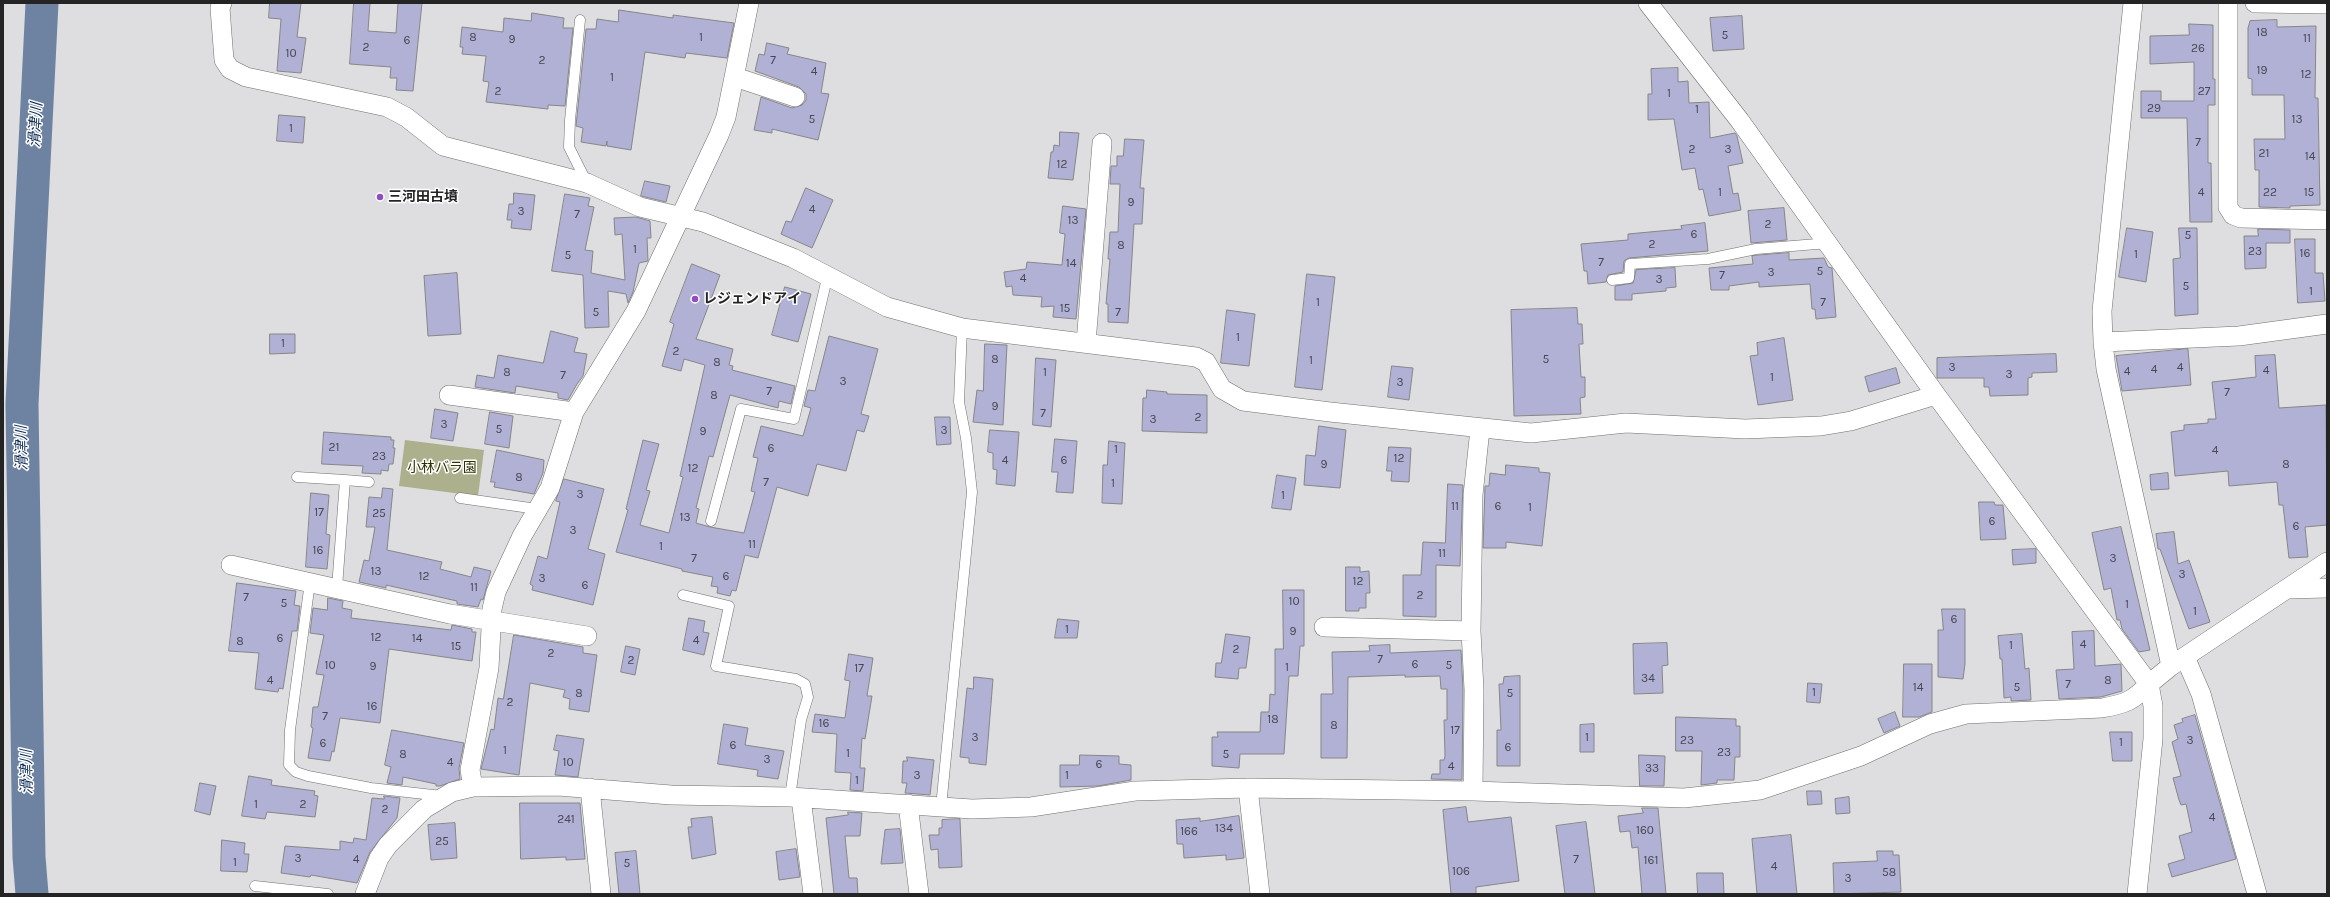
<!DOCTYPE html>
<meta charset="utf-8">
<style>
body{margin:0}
#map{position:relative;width:2330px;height:897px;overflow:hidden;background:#dedee1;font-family:Karla,sans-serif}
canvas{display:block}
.frame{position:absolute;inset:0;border:4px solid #242425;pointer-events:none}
</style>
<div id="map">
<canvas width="2330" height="897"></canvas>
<div class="frame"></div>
</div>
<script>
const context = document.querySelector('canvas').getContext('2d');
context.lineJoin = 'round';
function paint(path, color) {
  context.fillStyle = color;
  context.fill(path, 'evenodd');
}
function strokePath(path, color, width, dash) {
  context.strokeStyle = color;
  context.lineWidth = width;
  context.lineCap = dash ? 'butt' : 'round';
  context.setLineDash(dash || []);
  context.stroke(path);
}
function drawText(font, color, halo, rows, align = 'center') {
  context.font = font + ' Karla,"Noto Sans JP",sans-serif';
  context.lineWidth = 3;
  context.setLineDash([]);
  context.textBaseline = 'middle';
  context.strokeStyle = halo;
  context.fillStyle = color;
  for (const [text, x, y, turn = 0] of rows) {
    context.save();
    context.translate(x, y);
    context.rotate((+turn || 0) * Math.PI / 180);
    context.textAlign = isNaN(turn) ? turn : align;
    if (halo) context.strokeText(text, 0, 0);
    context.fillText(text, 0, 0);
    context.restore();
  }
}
paint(new Path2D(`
 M405 440 484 450 478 496 399 486Z`), '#acb08c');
strokePath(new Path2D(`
 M32 894 29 857 22 404 42 3`), '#6e83a2', 33);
const building = new Path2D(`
 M270 3H301L297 37 306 38 301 73 277 71 281 19 269 18Z
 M354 3H370L368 31 396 33 398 3H422L413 91 396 90 397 78H390L391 67 350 64Z
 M619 10 673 18V15L734 23 727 58 686 53 685 58 645 52 631 150 607 146V141L606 146 581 142 583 128 576 126 586 29H596L597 19 618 22Z
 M532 13 564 18 563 28H573L565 106 548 105V109L486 102 489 82 483 81 486 56 462 54 463 47H460L462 27 503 32 504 18 531 21Z
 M1742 16 1744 49 1713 51 1710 18Z
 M2277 20V27L2316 26 2315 98H2318L2320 205 2290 206V208L2259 207V170H2255L2254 139H2285L2284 95H2252V79L2248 78V28L2250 21Z
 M2189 24 2213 25V79H2215V105H2208V163H2211L2212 222H2190L2187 118H2141V91H2161V101H2194V62L2150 64V36L2189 35Z
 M767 43 789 48 787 54 826 63 821 93 829 94 818 140 772 129V133L754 130 761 97 792 108 802 105 806 100V94L799 87 755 71 759 54 764 55Z
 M1678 68V82L1688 81 1689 103 1709 102 1710 138 1735 133 1737 136 1743 163 1728 166 1733 194 1738 193 1741 210 1709 216 1703 189 1699 190 1695 168 1682 170 1674 119 1648 120V94H1652L1651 69Z
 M279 115 305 117 303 143 277 141Z
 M1060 132 1079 133 1073 180 1048 178 1051 152H1053L1054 145 1059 146Z
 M1125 139 1144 140 1140 188H1144L1142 224H1134L1128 323 1108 322V304H1106L1110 259H1108L1110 232H1118L1120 184H1110L1111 166H1117V156H1123Z
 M645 181 670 186 666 202 641 196Z
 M806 188 833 200 812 248 781 234 786 221 791 222Z
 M514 193 535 195 531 230 511 228 512 220H507L509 204H513Z
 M565 194 590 198 588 206 594 207 585 250 593 251 591 273 625 280 622 234 615 235 614 218 636 217 650 221 651 238H647L648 261 639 263 633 292 628 303 626 294 608 291 609 327 585 328 583 275 552 271Z
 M1063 206 1086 209 1076 319 1053 317 1054 306 1041 307 1042 297 1013 295 1012 286 1006 287 1004 272 1026 269 1027 262 1062 265 1065 234 1060 233Z
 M1784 208 1787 240 1751 243 1748 211Z
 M1705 223 1708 251 1629 258 1624 261 1623 272 1608 275 1606 282 1588 284 1587 271H1584L1581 244 1628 240V234L1682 229 1681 226Z
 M2127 228 2153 232 2146 282 2119 277Z
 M2179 228H2197L2198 314 2175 316 2173 259 2180 258Z
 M2258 229 2290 230V243H2266V268L2245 269 2244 236H2258Z
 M2295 239H2315V273H2323L2325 301 2298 303Z
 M1789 253V260L1824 258 1828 267 1832 268 1836 317 1816 319 1815 309H1812L1810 284 1759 287V282L1729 286V290H1711L1709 268 1753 264 1752 256Z
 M692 264 720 275 696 339 733 349 729 365 733 366 732 370 795 386 791 404 779 401 778 408 730 395 713 457 709 456 696 508 699 509 696 523 710 527 744 533 755 492 751 491 758 458 753 457 761 426 803 436 811 408 804 406 808 390 815 391 829 336 878 349 861 414 869 416 864 432 857 430 846 471 817 464 808 496 777 487 758 558 745 555 736 591 732 590 730 596 717 593 718 587 711 586 713 577 682 571V569L616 552 628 510 626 509 643 440 659 444 646 490 650 491 640 525 669 533 683 477 680 476 705 365 684 359 681 371 662 366 674 324 670 322Z
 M1675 268 1676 287 1666 288V291L1632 294V300H1615V286L1633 283 1636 270Z
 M457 273 461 334 428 336 424 276Z
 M1307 274 1335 277 1322 390 1295 387Z
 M785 287 811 294 798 342 772 335Z
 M1577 308 1578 324H1582L1583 344H1579L1581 377H1585V397L1580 398 1581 414 1514 416 1511 310Z
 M1227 310 1255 314 1249 366 1221 363Z
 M551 331 578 338 574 352 587 354 583 376 577 384 568 400 558 398V393L516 386 515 393 475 387 477 375 494 378 498 355 543 363Z
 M270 334H295V353L270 354Z
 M1784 338 1793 400 1758 405 1750 356 1758 355 1757 343Z
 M985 344 1007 345 1003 425 973 422 977 390 983 391Z
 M2188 349 2191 385 2122 391 2116 356Z
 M2056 354 2057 372 2032 373V377L2028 378V395L1990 396 1989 387H1984V378H1937V358Z
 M2275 355 2279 408 2326 405 2327 525 2305 527 2308 557 2289 558 2283 505H2279L2277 482 2229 486 2228 471 2175 476 2171 432 2184 430V425L2208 423V419H2216L2212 382 2256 377 2255 356Z
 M1036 358 1056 360 1051 427 1033 425Z
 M1392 366 1413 368 1409 400 1388 397Z
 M1896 368 1900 383 1869 392 1865 377Z
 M1147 390 1167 392V394L1207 395V433L1142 431 1143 398H1146Z
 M435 409 458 413 453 441 431 438Z
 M490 412 513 416 509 448 485 444Z
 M935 417H950L951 444 937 445Z
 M1319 426 1346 430 1340 488 1304 485 1306 455 1315 456Z
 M990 430 1019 432 1015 486 996 484 997 470 993 469V453L988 452Z
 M324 432 391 437V440H394L393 448H395L393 464H389L388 471 381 470V474L362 473 363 466 322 464Z
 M1055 439 1077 441 1073 493 1056 492 1058 472H1052Z
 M1109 441 1125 443 1122 504 1102 503 1103 465H1107Z
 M1389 447 1411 448 1409 482 1391 481 1392 471H1387Z
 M497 450 544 460 543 473 534 494 494 487 495 482H491Z
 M1506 465 1539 468V472L1550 473 1542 546 1506 542V548H1483L1485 486H1489L1490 473 1505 475Z
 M2168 473 2169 489 2151 490 2150 475Z
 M1277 475 1296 478 1291 510 1272 508Z
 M564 479 604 489 588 549 605 554 593 605 532 590 533 586 530 584 538 556 547 559 560 502 556 501Z
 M1448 484 1463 485 1460 566 1436 565V617L1403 616V575H1421L1423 542 1445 543Z
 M383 488 393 489 387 550 442 562 440 569 471 577 474 567 491 571 483 600 481 599 478 607 457 604V601L386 585V588L359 582 364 560 369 561 375 527H366L369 497 381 498Z
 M311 493 329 495 326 534 330 535 327 569 306 567Z
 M1979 502H1994L1995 505H2003L2006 539 1981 540Z
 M2121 527 2150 650 2139 652 2122 629 2120 620H2117L2111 588 2104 590 2092 533Z
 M2174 532 2178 564 2189 560 2210 622 2189 629 2160 549H2158L2156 534Z
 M2036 549V563L2013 565 2012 550Z
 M1346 567H1360V572L1369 571 1370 593H1366V608H1359V611H1346Z
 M237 583 296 591 294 605 300 606 297 631H292L283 689 279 688 278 692 255 689 259 653 229 651Z
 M1283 590H1304V646H1300L1298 676H1289L1284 754H1240L1239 768 1212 766V737H1218L1217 732H1260L1261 712H1269L1270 694 1275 695V649H1283Z
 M328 598 343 601 342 608 352 610 351 618 451 630 452 625 472 629V632H476L472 661 389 649 380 723 340 718 334 752 332 751 330 761 308 758 313 728 311 727 313 707H318L324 675 316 674 324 635 310 633 313 608 327 610Z
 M1942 609H1965V664L1963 679 1938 677V630H1943Z
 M689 618 705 621 703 632 709 633 704 655 683 650Z
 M1058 619 1079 621 1077 638H1055Z
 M2094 631 2095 666 2121 664 2122 691 2101 697 2059 699 2056 670 2074 669 2072 632Z
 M1226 634 1250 637 1246 668H1239L1238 679 1215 677 1216 663H1221Z
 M2022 634 2025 669 2029 668 2031 700 2011 701V697L2004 698 2002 659H2000L1998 636Z
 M514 635 583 647V653L597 655 589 712 569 709 570 699 563 697 565 690 530 683 519 775 481 769 491 729 494 730 498 698 503 699Z
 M1667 643 1668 665 1662 666 1663 693 1634 694 1633 644Z
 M1390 645V653L1461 650 1463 690 1462 780 1431 779 1432 774H1440V760H1444L1445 756 1444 720H1447V689H1441L1440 676 1405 677V675L1348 677 1347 758H1321V694H1333L1332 652 1370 651 1369 646Z
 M626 646 640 649 635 675 621 672Z
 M849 654 873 658 867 696H872L865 739 862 738 860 768H865L863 791 850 790 851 773 835 772 837 734 812 732 815 714 845 718 850 681 845 680Z
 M1904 664H1932V712L1919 717H1903Z
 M1520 676V766H1497V730H1501L1499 684H1503L1504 677Z
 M974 677 993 679 986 765 969 763V758L960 757 967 688 973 689Z
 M1808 683 1822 684 1820 703 1807 702Z
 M1895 712 1900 726 1884 733 1878 719Z
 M2195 715 2236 859 2172 877 2168 864 2185 859 2179 836 2192 832 2186 804 2181 805 2179 800 2173 778 2181 776 2172 742 2178 739 2174 725 2183 722 2182 719Z
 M1676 717 1736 719V726H1740V757H1735L1734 780H1717V783L1701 785 1702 751H1676Z
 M724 724 748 728 745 745 784 751 778 779 757 776 758 770 718 764Z
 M1594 724V752H1580V725Z
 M392 730 464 743 459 768 460 779 440 786H436V784L403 777 402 785 387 783 391 767 385 765Z
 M2110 732H2132V761H2113Z
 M557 735 584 739 578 777 555 775 559 751 554 750Z
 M1080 755 1119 756V764L1131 765V780L1098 786 1060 787V765H1079Z
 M1639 755 1665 756 1664 786H1640Z
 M907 757 934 760 930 795 905 793 907 783H902L903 761H907Z
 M249 776 272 780 271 785 315 791 314 795 318 796 315 817 267 812 265 819 242 816Z
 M200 783 216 786 210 815 195 811Z
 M1807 791H1821L1822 804 1808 805Z
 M384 796 400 798 397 818 370 852 357 883 311 875 310 877 281 873 285 846 340 850V841L353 843 354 838 366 840 372 798 384 799Z
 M1849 797 1850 813 1836 814 1835 799Z
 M520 803H580L585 859 566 860V857L521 859Z
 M1466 807 1468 822 1511 817 1519 881 1476 887V894H1451L1443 810Z
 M1642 808H1658L1666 894H1642L1638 847 1632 848 1630 831 1620 832 1618 816 1643 813Z
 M848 812 862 813 860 836H845L849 878H857L858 894H834L826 818 848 815Z
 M1239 816 1244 858 1226 860V855L1184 858 1183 844H1177L1176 820 1200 818V821Z
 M712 817 716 854 692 859 688 827H692L691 819Z
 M960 819 962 867 939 868 938 849 931 850 929 835H939V828H942V820Z
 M1586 822 1595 894H1565L1556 826Z
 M455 823 457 858 431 860 428 825Z
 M900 829 903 863 881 864 885 830Z
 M1791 835 1797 894H1757L1752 839Z
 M222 840 245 843 244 854H249L247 872 221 871Z
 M796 849 800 877 779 880 776 852Z
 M636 851 640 894H619L615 853Z
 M1877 851H1893V855H1899L1901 892 1834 894 1833 863 1877 861Z
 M1697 873H1723L1724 894H1698Z`);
paint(building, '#b1b0d5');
strokePath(building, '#868688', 1);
const lane = new Path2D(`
 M580 20 570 120 569 147 587 183
 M1612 280 1629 278 1630 264 1708 259 1756 249 1829 243
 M297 477 345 480 337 588
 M345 480 369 482
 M460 498 537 509
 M711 521 741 409 794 419 828 274
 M310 582 290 730 289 765 296 772 308 776 371 788 442 796
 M683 595 729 606 716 666 796 679 805 684 808 697 801 720 790 797
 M941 807 972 492 966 438 959 402 962 328
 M255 886 328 894`);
const street = new Path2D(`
 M222 3 220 8 224 60 230 69 246 77 387 107 406 117 443 146 587 183 640 207 703 222 793 258 887 307 962 328 1196 357 1206 362 1222 389 1243 401 1330 412 1531 433 1626 423 1745 429 1821 426 1851 421 1936 395
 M2133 3 2102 311 2103 342 2106 369 2171 666
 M2228 3V207L2233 215 2241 218 2327 220
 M2255 3 2327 4
 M735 77 795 97
 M2103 342 2239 336 2327 324
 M1086 343 1102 143
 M449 395 574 412
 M231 565 450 614 587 636
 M2289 589 2327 588
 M1324 627 1471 631
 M2185 657 2201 694 2257 894
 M473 787 470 770 489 668 492 609 496 592 522 536 550 488 574 412 636 311 719 135 726 117 749 3
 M590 788 601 894
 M1248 788 1260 894
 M1473 791 1474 690 1471 631 1473 495 1480 429
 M801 798 813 894
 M908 804 919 894
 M365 894 379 858 388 845 424 809 452 792 473 787 558 786 671 795 790 797 972 809 1031 807 1135 791 1248 788 1473 791 1684 798 1760 790 1861 756 1930 724 1966 714 2102 708C2125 704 2133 701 2149 684L1936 395 1740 121 1648 3
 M2137 894 2153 739V706L2149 684 2171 666 2327 562`);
strokePath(lane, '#6f6f71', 11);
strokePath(street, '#6f6f71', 20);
strokePath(lane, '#fff', 10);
strokePath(street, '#fff', 19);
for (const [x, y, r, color] of [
 [380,197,4,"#904cc0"],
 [695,299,4,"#904cc0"]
]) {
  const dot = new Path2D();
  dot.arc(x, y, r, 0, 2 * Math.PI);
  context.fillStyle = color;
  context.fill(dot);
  strokePath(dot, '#fff', 1.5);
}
drawText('12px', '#474751', null, [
 ["18",2262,33],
 ["5",1725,36],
 ["8",473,38],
 ["1",701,38],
 ["11",2307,39],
 ["9",512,40],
 ["6",407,41],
 ["2",366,48],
 ["26",2198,49],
 ["10",291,54],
 ["2",542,61],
 ["7",773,61],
 ["19",2262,71],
 ["4",814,72],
 ["12",2306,75],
 ["1",612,78],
 ["2",498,92],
 ["27",2204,92],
 ["1",1669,94],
 ["29",2154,109],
 ["1",1697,110],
 ["5",812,120],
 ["13",2297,120],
 ["1",291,129],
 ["7",2198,143],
 ["2",1692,150],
 ["3",1728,150],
 ["21",2264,154],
 ["14",2310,157],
 ["12",1062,165],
 ["1",1720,193],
 ["4",2201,193],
 ["22",2270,193],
 ["15",2309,193],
 ["9",1131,203],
 ["4",812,210],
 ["3",521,212],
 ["7",577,215],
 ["13",1073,221],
 ["2",1768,225],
 ["6",1694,235],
 ["5",2188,236],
 ["2",1652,245],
 ["8",1121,246],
 ["1",635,250],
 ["23",2255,252],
 ["16",2305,254],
 ["1",2136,255],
 ["5",568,256],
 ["7",1601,263],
 ["14",1071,264],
 ["5",1820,272],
 ["3",1771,273],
 ["7",1722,276],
 ["4",1023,279],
 ["3",1659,280],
 ["5",2186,287],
 ["1",2311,292],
 ["1",1318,303],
 ["7",1823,303],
 ["15",1065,309],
 ["5",596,313],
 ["7",1118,313],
 ["1",1238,338],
 ["1",283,344],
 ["2",676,352],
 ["8",995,360],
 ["5",1546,360],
 ["1",1311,361],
 ["8",717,363],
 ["3",1952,368],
 ["4",2180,368],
 ["4",2154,370],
 ["4",2266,371],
 ["4",2127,372],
 ["8",507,373],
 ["1",1045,373],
 ["3",2009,375],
 ["7",563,376],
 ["1",1772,378],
 ["3",843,382],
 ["3",1400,383],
 ["7",769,392],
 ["7",2227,393],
 ["8",714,396],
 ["9",995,407],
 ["7",1043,414],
 ["2",1198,418],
 ["3",1153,420],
 ["3",444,425],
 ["5",499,430],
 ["3",944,431],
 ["9",703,432],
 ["21",334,448],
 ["6",771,449],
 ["1",1116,450],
 ["4",2215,451],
 ["23",379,457],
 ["12",1399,459],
 ["4",1005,461],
 ["6",1064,461],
 ["9",1324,465],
 ["8",2286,465],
 ["12",693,469],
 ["8",519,478],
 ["7",766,483],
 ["1",1113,484],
 ["3",580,495],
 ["1",1283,496],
 ["11",1455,507],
 ["6",1498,507],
 ["1",1530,508],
 ["17",319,513],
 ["25",379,514],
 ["13",685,518],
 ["6",1992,522],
 ["6",2296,527],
 ["3",573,531],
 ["11",752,545],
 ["1",661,547],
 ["16",318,551],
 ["11",1442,554],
 ["7",694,559],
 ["3",2113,559],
 ["13",376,572],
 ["3",2182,575],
 ["12",424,577],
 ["6",726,577],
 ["3",542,579],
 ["12",1358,582],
 ["6",585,586],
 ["11",474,588],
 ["2",1420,596],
 ["7",246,598],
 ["10",1294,602],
 ["5",284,604],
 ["1",2127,605],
 ["1",2195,612],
 ["6",1954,620],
 ["1",1067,630],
 ["9",1293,632],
 ["12",376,638],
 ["6",280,639],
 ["14",417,639],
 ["4",696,641],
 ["8",240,642],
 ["4",2083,645],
 ["1",2011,646],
 ["15",456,647],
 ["2",1236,650],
 ["2",551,654],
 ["7",1380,660],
 ["2",631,661],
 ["6",1415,665],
 ["10",330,666],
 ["5",1449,666],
 ["9",373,667],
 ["1",1287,668],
 ["17",859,669],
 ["34",1648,679],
 ["4",270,681],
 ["8",2108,681],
 ["7",2068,685],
 ["14",1918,688],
 ["5",2017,688],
 ["1",1814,693],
 ["8",579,694],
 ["5",1510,694],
 ["2",510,703],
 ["16",372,707],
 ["7",325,717],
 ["18",1273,720],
 ["16",824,724],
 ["8",1334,726],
 ["17",1455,731],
 ["3",975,738],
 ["1",1587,738],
 ["23",1687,741],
 ["3",2190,741],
 ["1",2121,743],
 ["6",323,744],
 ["6",733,746],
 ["6",1508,748],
 ["1",505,751],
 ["23",1724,753],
 ["1",848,754],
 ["8",403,755],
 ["5",1226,755],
 ["3",767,760],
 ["4",450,763],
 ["10",568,763],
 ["6",1099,765],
 ["4",1451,767],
 ["33",1652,769],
 ["3",917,776],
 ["1",1067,776],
 ["1",857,781],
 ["1",256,805],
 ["2",303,805],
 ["2",385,810],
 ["4",2212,818],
 ["241",566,820],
 ["134",1224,829],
 ["160",1645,831],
 ["166",1189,832],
 ["25",442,842],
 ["3",298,859],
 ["4",356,860],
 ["7",1576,860],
 ["161",1651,861],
 ["1",235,863],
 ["5",627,864],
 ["4",1774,867],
 ["106",1461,872],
 ["58",1889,873],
 ["3",1848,879]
]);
drawText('bold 14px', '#242425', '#fff', [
 ["三河田古墳",388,197],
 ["レジェンドアイ",703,299]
], 'left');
drawText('14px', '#2f3201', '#fff', [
 ["小林バラ園",442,468]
]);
drawText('italic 15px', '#0b2a53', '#fff', [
 ["滑津川",36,125,-87],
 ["滑津川",22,448,-91],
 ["滑津川",27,772,-91]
]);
</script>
